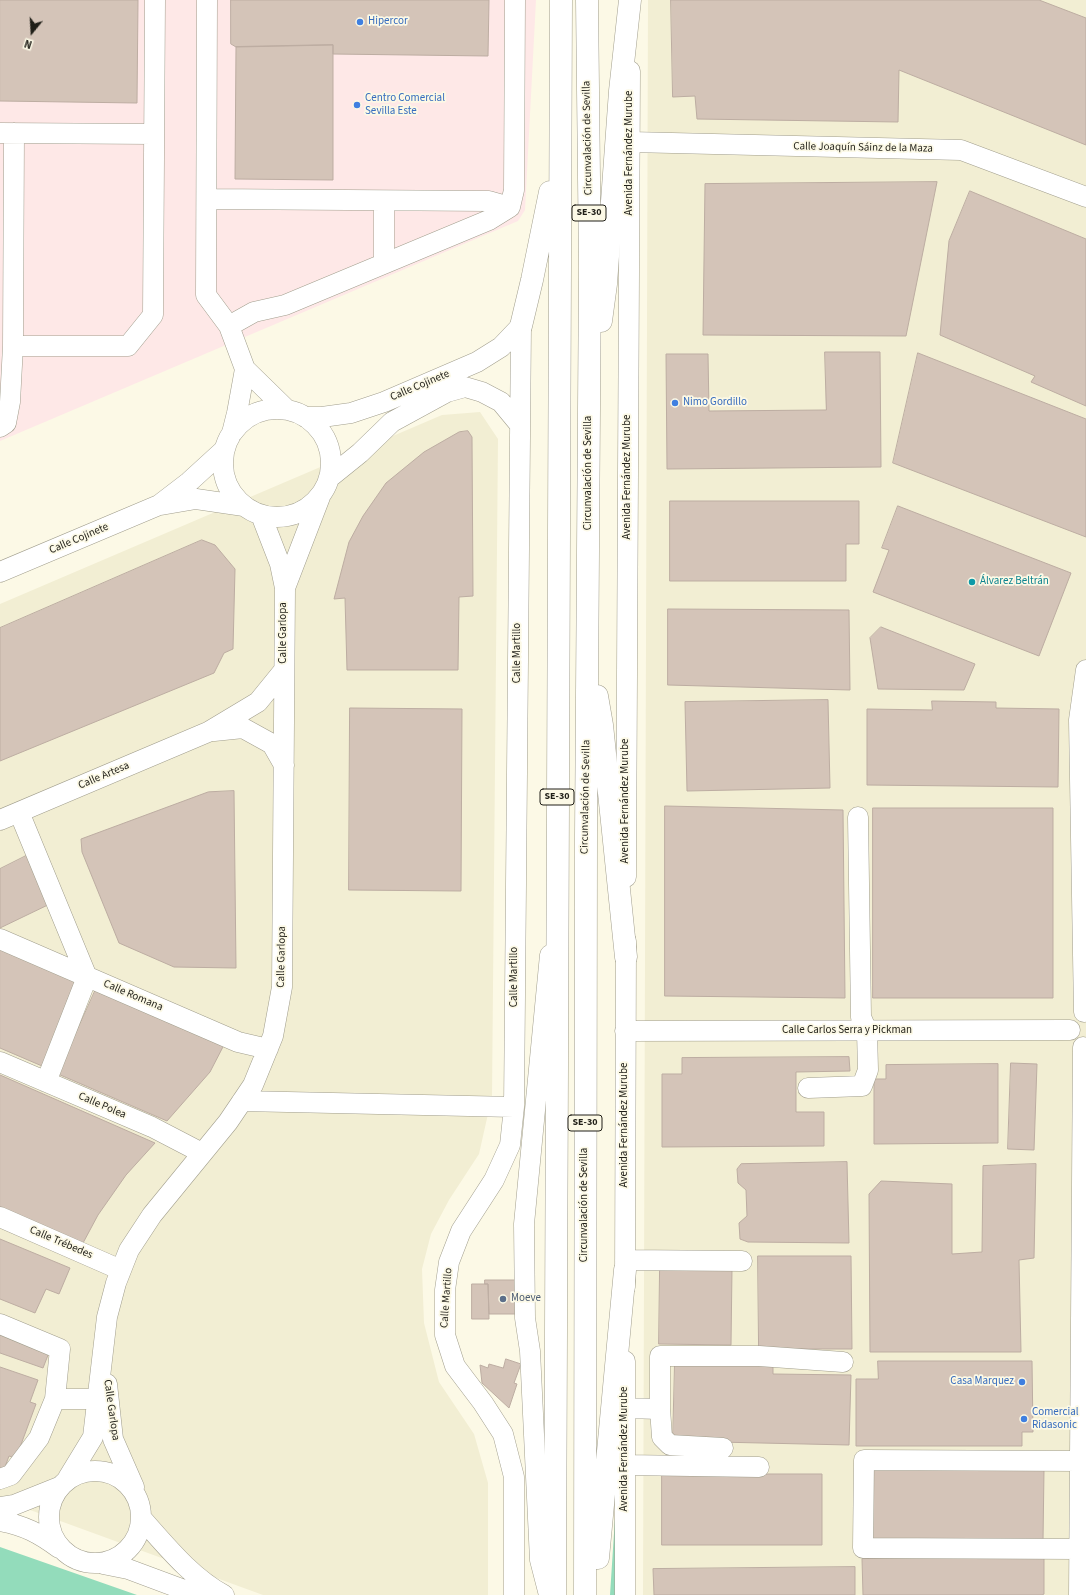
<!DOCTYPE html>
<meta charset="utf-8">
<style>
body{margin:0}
#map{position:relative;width:1086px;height:1595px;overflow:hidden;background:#fcf9e6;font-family:"Source Sans 3",sans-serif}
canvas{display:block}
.north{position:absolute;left:12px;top:12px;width:40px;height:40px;-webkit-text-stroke:3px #fcf9e6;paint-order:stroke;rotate:198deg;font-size:11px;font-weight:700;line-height:16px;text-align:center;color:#201f18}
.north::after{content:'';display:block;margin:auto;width:14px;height:18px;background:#201f18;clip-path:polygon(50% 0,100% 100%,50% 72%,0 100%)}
</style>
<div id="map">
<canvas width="1086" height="1595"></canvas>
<div class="north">N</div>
</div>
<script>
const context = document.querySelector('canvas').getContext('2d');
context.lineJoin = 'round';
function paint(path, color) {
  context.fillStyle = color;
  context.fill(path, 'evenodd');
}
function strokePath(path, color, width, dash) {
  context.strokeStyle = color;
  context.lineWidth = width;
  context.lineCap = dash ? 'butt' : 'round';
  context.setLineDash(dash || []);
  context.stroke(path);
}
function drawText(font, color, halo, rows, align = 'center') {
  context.font = font + ' "Source Sans 3",sans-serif';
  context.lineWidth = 3.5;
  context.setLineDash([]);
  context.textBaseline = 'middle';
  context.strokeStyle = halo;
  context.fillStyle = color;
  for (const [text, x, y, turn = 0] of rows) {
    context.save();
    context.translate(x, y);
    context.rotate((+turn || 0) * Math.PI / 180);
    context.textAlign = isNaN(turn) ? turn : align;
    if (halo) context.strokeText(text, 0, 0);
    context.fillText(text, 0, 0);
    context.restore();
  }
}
paint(new Path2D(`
 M0 0H536L525 210 518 221 0 441Z`), '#fee8e7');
paint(new Path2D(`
 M648 0H1086V1595H643Z
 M480 412 498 439 492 1096 479 1154 449 1200 431 1234 422 1269 424 1323 439 1382 474 1434 488 1483V1595H263L0 1499V604L442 415Z`), '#f2eed3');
paint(new Path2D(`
 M617 1487V1595H610Z
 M0 1547 137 1595H0Z`), '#93dcbb');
const building = new Path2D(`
 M0 0H138L137 103 0 101Z
 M231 0H489L488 56 333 54V45L236 47 231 44Z
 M671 0H1039L1086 18V145L899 70 898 122 697 119 695 96 673 97Z
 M333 45V180L235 179 236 47Z
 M937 182 906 336 703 335 705 184Z
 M970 191 1086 239V406L1031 382 1035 376 940 335 949 241Z
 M825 352H880L881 467 667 469 666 354H708L709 411 826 410Z
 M918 353 1086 419V537L893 463Z
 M468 431 472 437 473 596 459 597 458 670H347L345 598 334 599 349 542 363 516 386 483 424 452 459 432Z
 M670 501H859V544H846V581H670Z
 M898 506 1071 573 1039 656 873 592 889 550 882 548Z
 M202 540 215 545 235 569 233 649 224 653 214 673 0 761V628Z
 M668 609 849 610 850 690 668 685Z
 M881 627 975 664 964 690 878 689 870 638Z
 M828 700 830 788 687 791 685 702Z
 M932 701 996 702V708L1059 709 1058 787 867 785V709L932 710Z
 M350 708 462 709 461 891 349 890Z
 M234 791 236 968 174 967 119 943 82 852 81 839 208 792Z
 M665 806 843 810 845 998 665 996Z
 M873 808H1053V998H873Z
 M30 854 54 902 0 928V869Z
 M0 949 75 981 42 1066 0 1048Z
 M96 989 226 1041 210 1072 167 1121 58 1074Z
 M849 1057 850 1071 796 1072V1112H824V1146L662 1147V1074H682V1058Z
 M1011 1063 1037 1064 1034 1150 1008 1149Z
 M998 1064V1143L874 1144V1079H886V1065Z
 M0 1075 155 1143 126 1175 98 1215 83 1243 0 1207Z
 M847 1162 849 1243 748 1242 740 1239 739 1223 747 1216 746 1190 738 1183 737 1169 741 1164Z
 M1036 1164 1034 1258 1019 1260 1021 1352H870L869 1194 881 1181 952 1184V1254L982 1252 983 1166Z
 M0 1239 70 1268 59 1294 46 1289 35 1313 0 1299Z
 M758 1256H851L852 1349H759Z
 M660 1268H732L731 1345 659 1344Z
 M485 1280H529L530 1314H489L488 1284H485Z
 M472 1284H488L489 1319H472Z
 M0 1329 50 1350 43 1368 0 1353Z
 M506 1359 521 1364 514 1383 517 1384 509 1408 482 1383 480 1365 488 1368 489 1364 503 1368Z
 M878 1361H1032L1033 1432H1022V1446H856V1379H878Z
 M675 1362 773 1364V1374L851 1375 849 1445 673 1441Z
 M0 1367 38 1380 30 1402 36 1404 16 1458 9 1456 2 1475 0 1474Z
 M877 1467 1044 1469 1043 1541 877 1543 868 1533V1479Z
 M662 1474H822V1545H662Z
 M1044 1557V1594L1042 1595H863L862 1559Z
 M855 1567V1595H654L653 1569Z`);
paint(building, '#d4c4b8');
strokePath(building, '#bdada2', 1);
const minor = new Path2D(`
 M207 0 206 295 229 326 245 369 287 410
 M0 133 154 134
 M631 142 961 150 1086 197
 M207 199 489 201 510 207
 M384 201V263
 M229 326 254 312 285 305 489 220 510 207 514 190 515 0
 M13 346H128L153 315 155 0
 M223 463a54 54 0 1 1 108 0a54 54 0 1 1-108 0Z
 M305 417H322L351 413 384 402 477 362 501 347 521 326
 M0 427 6 423 10 402 13 346 14 133
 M232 433 237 413 245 369
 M329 478 360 453 392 422 447 392 465 387 482 392 501 402 520 425
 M161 505 196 499 244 506
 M0 572 159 505 189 482 224 450
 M285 588 320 497
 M214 731 243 728 272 744 284 765
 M19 812 87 977 46 1082
 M0 820 208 732 258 702 284 670
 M626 877 630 71
 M0 939 238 1042 268 1049
 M1084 1012 1079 720 1086 670
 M625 1031 1070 1030
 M0 1062 152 1127 202 1153
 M808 1088 862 1086 868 1070 867 1031 861 1017 858 817
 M242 1101 514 1107
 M0 1217 121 1270
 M625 1260 742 1261
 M625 1287 626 941
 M0 1324 60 1349 55 1399
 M625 1361V1595
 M107 1384 113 1439 134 1487
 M625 1408 660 1409V1356H759L843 1362
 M660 1409 662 1437 670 1445 723 1448
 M625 1465 759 1467
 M49 1517a46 46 0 1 1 92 0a46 46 0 1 1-92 0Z
 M68 1478 93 1437 107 1317 116 1283 129 1250 152 1215 228 1122 253 1085 273 1036 282 987 285 588 280 564 261 515
 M0 1479 11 1475 39 1438 55 1399H98
 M0 1507 14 1505 59 1487
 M143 1520C167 1547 192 1578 224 1595
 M0 1521C24 1525 40 1534 59 1548
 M1079 1549 863 1548 864 1460 1080 1461
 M103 1564 128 1569 198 1595
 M514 1595V1477L503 1434 483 1403 455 1366 445 1335V1290L449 1262 461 1231 494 1180 510 1145 514 1107 521 326
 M549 1595 540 1560 530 1351 525 1318 524 1224 550 955
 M1079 1595 1083 1047`);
const highway = new Path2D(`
 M601 321 606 284 620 91 630 0
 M521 326 532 280 550 192
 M597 696 602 725 626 957
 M598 1558 625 1270
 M555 1595 561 0
 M585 1595 586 835 590 267 587 0`);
strokePath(minor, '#a19e8d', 21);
strokePath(highway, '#a19e8d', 23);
strokePath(minor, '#fff', 20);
strokePath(highway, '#fff', 22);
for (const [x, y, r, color] of [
 [360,22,4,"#3f7fe0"],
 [357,105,4,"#3f7fe0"],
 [675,403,4,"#3f7fe0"],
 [972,582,4,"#0f9aa8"],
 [503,1299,4,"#5c6f8a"],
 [1022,1382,4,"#3f7fe0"],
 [1024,1419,4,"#3f7fe0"]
]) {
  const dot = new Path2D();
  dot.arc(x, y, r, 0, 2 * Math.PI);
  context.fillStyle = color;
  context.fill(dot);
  strokePath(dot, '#fcf9e6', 1.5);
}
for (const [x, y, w] of [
 [589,213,34],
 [557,797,34],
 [585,1123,34]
]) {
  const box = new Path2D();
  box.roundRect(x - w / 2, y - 8, w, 16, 3);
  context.fillStyle = '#fcf9e6';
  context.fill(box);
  strokePath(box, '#201f18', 1);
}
drawText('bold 10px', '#201f18', null, [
 ["SE-30",589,213],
 ["SE-30",557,797],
 ["SE-30",585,1123]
]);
drawText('11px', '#366cbe', '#fcf9e6', [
 ["Hipercor",368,22],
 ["Centro Comercial",365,99],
 ["Sevilla Este",365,112],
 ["Nimo Gordillo",683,403],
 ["Casa Marquez",1014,1382,"right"],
 ["Comercial",1032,1413],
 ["Ridasonic",1032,1426]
], 'left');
drawText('11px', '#201f18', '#fcf9e6', [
 ["Circunvalación de Sevilla",588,138,-91],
 ["Calle Joaquín Sáinz de la Maza",863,148,1],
 ["Avenida Fernández Murube",630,153,-90],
 ["Calle Cojinete",420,386,-23],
 ["Circunvalación de Sevilla",589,473,-90],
 ["Avenida Fernández Murube",628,477,-90],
 ["Calle Cojinete",79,539,-23],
 ["Calle Garlopa",284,633,-90],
 ["Calle Martillo",518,653,-90],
 ["Calle Artesa",104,776,-23],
 ["Circunvalación de Sevilla",586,797,-89],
 ["Avenida Fernández Murube",626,801,-90],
 ["Calle Garlopa",282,957,-89],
 ["Calle Martillo",515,977,-90],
 ["Calle Romana",133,996,23],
 ["Calle Carlos Serra y Pickman",847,1031],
 ["Calle Polea",102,1106,23],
 ["Avenida Fernández Murube",625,1125,-90],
 ["Circunvalación de Sevilla",585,1205,-90],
 ["Calle Trébedes",61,1243,23],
 ["Calle Martillo",447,1298,-86],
 ["Calle Garlopa",111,1410,82],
 ["Avenida Fernández Murube",625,1449,-90]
]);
drawText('11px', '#0d838f', '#fcf9e6', [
 ["Álvarez Beltrán",980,582]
], 'left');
drawText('11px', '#4e5e75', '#fcf9e6', [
 ["Moeve",511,1299]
], 'left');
</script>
